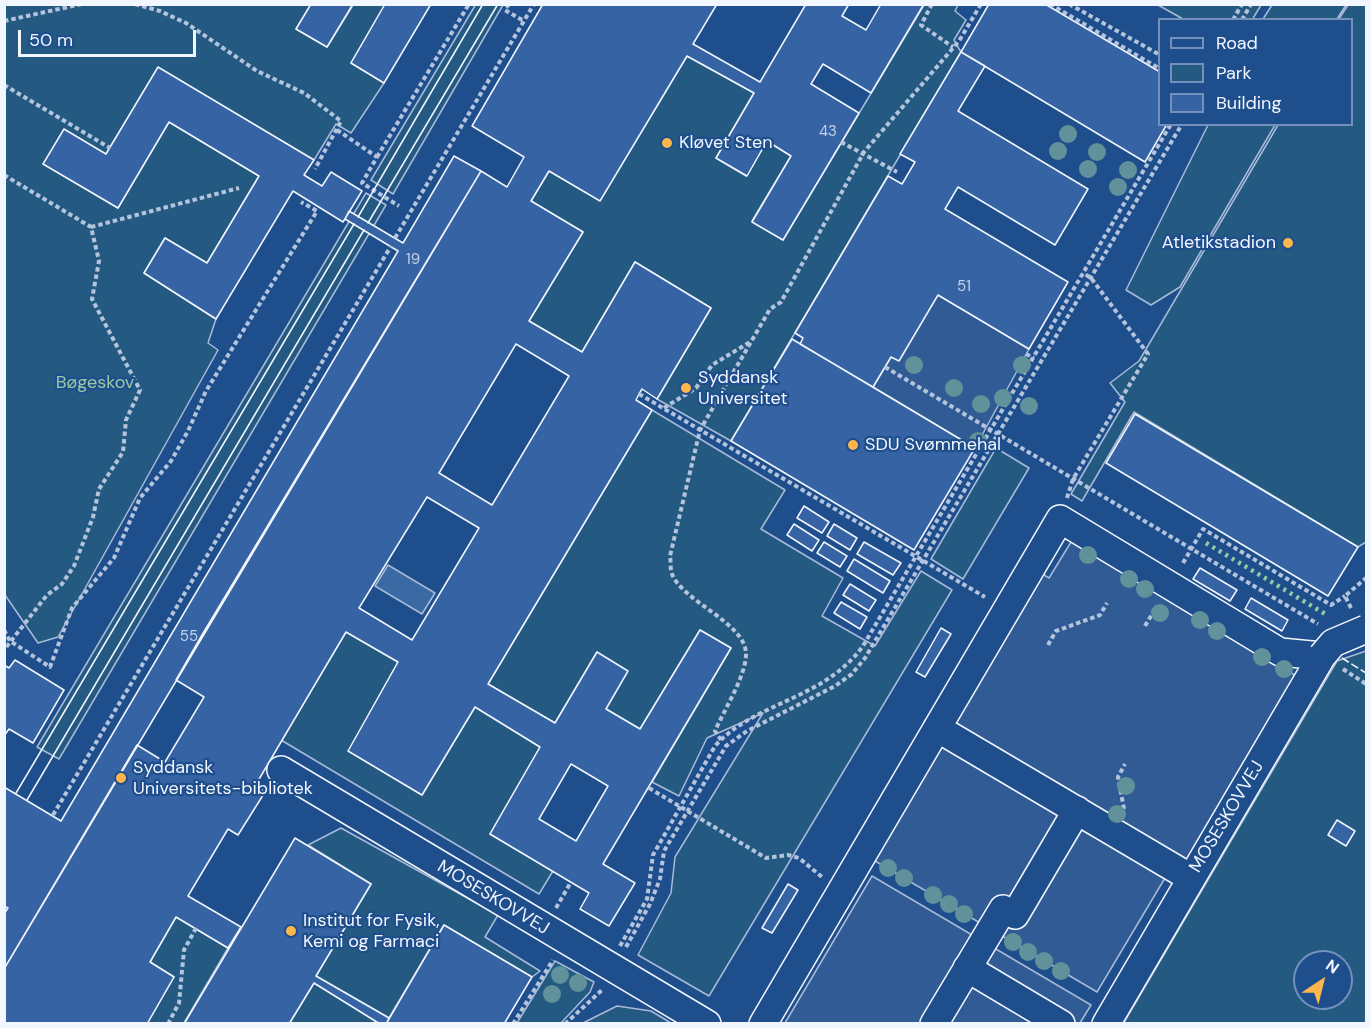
<!DOCTYPE html>
<meta charset="utf-8">
<style>
body{margin:0}
#map{position:relative;width:1371px;height:1028px;overflow:hidden;background:#1f4e8c;font-family:"DM Sans",sans-serif}
canvas{display:block}
.frame{position:absolute;inset:0;border:6px solid #f2f6ff;pointer-events:none}
.legend{position:absolute;left:1158px;top:18px;width:195px;height:108px;box-sizing:border-box;background:#1f4e8c;border:2px solid #7391ba;margin:0;padding:8px 10px;list-style:none;font-size:18px;color:#f2f6ff}
.legend li{display:flex;align-items:center;gap:12px;height:30px}
.legend b{width:30px;border:2px solid #7391ba}
.north{position:absolute;left:1293px;top:950px;width:60px;height:60px;box-sizing:border-box;background:#1f4e8c;border:2px solid #7391ba;border-radius:50%;rotate:35deg;font-size:16px;font-weight:700;line-height:24px;text-align:center;color:#f2f6ff}
.north::after{content:'';display:block;margin:auto;width:21px;height:27px;background:#ffb74d;clip-path:polygon(50% 0,100% 100%,50% 72%,0 100%)}
.scale{position:absolute;left:18px;top:30px;width:178px;height:27px;box-sizing:border-box;border:3px solid #f2f6ff;border-top:0;padding-left:8px;font-size:18px;line-height:21px;white-space:nowrap;color:#f2f6ff;-webkit-text-stroke:4px #1f4e8c;paint-order:stroke}
</style>
<div id="map">
<canvas width="1371" height="1028"></canvas>
<div class="frame"></div>
<ul class="legend">
<li><b style="height:8px;background:#1f4e8c"></b>Road</li>
<li><b style="height:16px;background:#245a82"></b>Park</li>
<li><b style="height:16px;background:#3563a3"></b>Building</li>
</ul>
<div class="north">N</div>
<div class="scale">50 m</div>
</div>
<script>
const context = document.querySelector('canvas').getContext('2d');
context.lineJoin = 'round';
function paint(path, color) {
  context.fillStyle = color;
  context.fill(path, 'evenodd');
}
function strokePath(path, color, width, dash) {
  context.strokeStyle = color;
  context.lineWidth = width;
  context.lineCap = dash ? 'butt' : 'round';
  context.setLineDash(dash || []);
  context.stroke(path);
}
function drawText(font, color, halo, rows, align = 'center') {
  context.font = font + ' "DM Sans",sans-serif';
  context.lineWidth = 4.5;
  context.setLineDash([]);
  context.textBaseline = 'middle';
  context.strokeStyle = halo;
  context.fillStyle = color;
  for (const [text, x, y, turn = 0] of rows) {
    context.save();
    context.translate(x, y);
    context.rotate((+turn || 0) * Math.PI / 180);
    context.textAlign = isNaN(turn) ? turn : align;
    if (halo) context.strokeText(text, 0, 0);
    context.fillText(text, 0, 0);
    context.restore();
  }
}
const green = new Path2D(`
 M476 4 503 5 393 194 371 180Z
 M5 5H311L296 29 327 47 353 5H385L351 63 384 83 351 133 336 124 314 160 158 68 106 154 44 164 118 208 169 122 259 176 207 263 165 238 144 273 216 319 208 343 218 350 58 637 38 643 5 595Z
 M924 5H958L955 11 966 20 954 40 961 52 731 441 657 399 711 308 635 262 582 352 529 321 583 232 531 201 549 171 600 200 687 56 754 93 716 158 746 176 767 141 791 156 752 221 783 240Z
 M1158 5H1261L1252 20 1183 19Z
 M1272 5V4L1346 5 1337 19H1263Z
 M1348 5H1366V542L1358 547 1134 412 1082 501 1071 494 1125 402 1110 383 1139 361 1278 125 1352 124V20L1339 19Z
 M1208 125H1275L1180 287 1151 305 1126 290Z
 M366 193 386 205 59 759 37 747Z
 M652 410 785 490 761 529 843 578 822 616 875 646 921 571 952 590 709 996 638 955 671 893 675 857 763 713 707 738 679 796 652 782 731 648 700 630 640 729 606 709 597 652 555 723 488 684Z
 M996 448 1029 468 963 579 931 559Z
 M346 632 398 662 349 751 422 795 475 707 540 747 490 834 553 871 539 894 281 740Z
 M1366 651V1023L1123 1024 1337 661ZM1305 962H1341V998H1305Z
 M341 828 498 915 485 937 540 971 532 977 444 925 389 1018 316 976 371 884 308 845Z
 M176 917 228 948 184 1023 147 1024 174 977 150 962Z
 M555 961 594 982 590 992 561 1023H517Z
 M314 983 380 1023 289 1024Z
 M617 1006 651 1011 671 1023H583Z`);
paint(green, '#245a82');
strokePath(green, '#a8bbd7', 1.5);
const parking = new Path2D(`
 M938 295 1029 349 975 448 873 387 891 357Z
 M1071 542 1298 677 1175 884 1165 878 1097 992 870 858 1039 572 1049 578Z
 M872 876 1091 1005 1080 1023H785Z`);
paint(parking, '#305b95');
strokePath(parking, '#a8bbd7', 1.5);
const water = new Path2D(`
 M388 565 435 593 422 614 375 586Z`);
paint(water, '#3b69a3');
strokePath(water, '#a8bbd7', 1.5);
const building = new Path2D(`
 M311 4H353L327 47 296 29Z
 M385 4H431L384 83 351 63Z
 M543 4H717L693 44 760 82 806 4H849L842 16 866 30 881 4H924L871 93 823 64 811 84 859 113 783 240 752 222 791 156 767 141 747 176 716 158 754 93 687 56 600 201 549 171 531 201 583 232 529 321 582 352 635 262 711 308 657 399 642 389 639 394 636 400 652 410 488 684 555 723 597 652 628 671 606 709 640 729 700 630 731 648 603 864 635 883 609 926 580 909 589 893 490 834 540 747 475 707 422 795 348 751 398 662 346 632 255 786 265 792 238 835 228 829 188 896 241 927 228 948 176 917 150 962 174 977 147 1024H4V969L137 745 165 762 204 697 176 680 202 635 481 171 507 187 524 157 472 126ZM516 344 569 376 492 505 439 473ZM427 497 479 528 412 640 359 608ZM571 764 608 786 576 841 539 819Z
 M989 4H1045L1160 72V124H1167L1145 162 961 52Z
 M961 52 985 66 958 111 1088 189 1055 245 958 187 945 209 1068 282 1029 349 938 295 899 361 891 357 873 387 800 344 803 338 795 333 888 176 902 184 915 162 900 154Z
 M158 67 314 160 304 175 322 186 331 172 362 191 343 222 293 191 216 319 144 273 165 238 207 263 259 176 169 122 118 208 43 164 64 129 106 154Z
 M454 156 481 171 4 969V914L8 908 4 906V787L61 821 398 251 345 219 349 211 403 243Z
 M792 339 975 448 914 550 731 441Z
 M1135 414 1358 547 1328 596 1106 463Z
 M804 506 829 522 822 533 797 518Z
 M794 524 819 540 812 551 787 535Z
 M834 524 857 538 850 550 827 536Z
 M824 542 847 556 840 567 817 553Z
 M864 542 901 563 893 575 857 554Z
 M854 559 890 581 883 593 847 571Z
 M1200 568 1237 590 1230 601 1193 579Z
 M850 584 876 600 869 611 843 595Z
 M1251 598 1288 620 1282 631 1245 609Z
 M841 602 867 617 860 629 834 613Z
 M941 628 951 634 925 677 916 672Z
 M15 660 64 690 33 743 9 729 4 736V665L9 668Z
 M1337 820 1355 831 1346 846 1328 835Z
 M295 838 371 884 316 976 389 1018 386 1024H380L314 983 289 1024H184Z
 M788 884 798 890 772 933 762 928Z
 M444 925 532 977 504 1024H386Z`);
paint(building, '#3563a3');
strokePath(building, '#f2f6ff', 1.5);
const minor = new Path2D(`
 M937 728 1191 878
 M281 770 707 1024
 M967 968 1061 1024
 M763 1024 1060 519 1280 652 1322 656 1106 1024
 M934 1024 1003 909 1015 915 1077 810`);
strokePath(minor, '#f2f6ff', 30);
strokePath(new Path2D(`
 M135 4 160 11 186 23 257 71 304 93 341 121 315 169
 M509 4 505 10 524 21
 M932 4 921 25 953 47
 M1050 4 1160 69
 M1069 4 1160 55
 M1233 20 1242 4
 M1242 20 1251 4
 M4 21 82 4
 M4 85 110 148
 M337 130 377 157 362 183 399 206
 M841 142 897 172
 M377 157 469 4
 M4 175 91 227 99 261 92 299 140 390 126 420 123 452 99 489 93 517 74 566 62 584 47 595 4 650
 M91 227 239 188
 M395 238 534 4
 M1026 354 1034 358
 M885 367 1318 624
 M639 394 985 597
 M664 408 696 388 712 365 750 342
 M1067 498 1073 479 1148 354 1091 278 1083 273
 M1183 563 1203 529 1331 605 1345 596
 M1351 608 1345 596 1366 578
 M1145 626 1157 606
 M4 630 10 641 50 667 72 608 114 558 140 498 171 461 188 431 206 391 317 211 301 202
 M1048 645 1056 631 1100 615 1107 603
 M1343 669 1366 684
 M721 740 715 731C724 710 746 676 746 654 746 623 683 602 672 574 670 569 671 561 670 556L700 430 770 309 781 302 864 152 959 41 981 4
 M649 788 766 858 788 855 799 858 822 877
 M1124 809 1118 777 1125 764
 M53 815 391 246
 M556 908 571 882
 M620 946 647 899 653 855 715 746C754 702 824 700 863 646L1171 124
 M626 947 650 904 660 879 664 851 726 746 747 731 835 686 852 674 865 658 1182 124
 M168 1024 179 1003 184 950 196 928
 M352 1024V1023
 M513 1024 553 960
 M565 1024 602 990`), '#b3c4dc', 4, [4.5, 3]);
strokePath(minor, '#1f4e8c', 27);
strokePath(new Path2D(`
 M358 217 483 4
 M368 223 498 4
 M16 793 354 224
 M27 800 364 230`), '#f2f6ff', 1.5);
const minorBridge = new Path2D(`
 M1322 656 1333 643 1366 629`);
strokePath(minorBridge, '#f2f6ff', 30, []);
strokePath(minorBridge, '#1f4e8c', 27);
strokePath(new Path2D(`
 M1206 543 1327 615`), '#97c8a6', 4.5, [3, 4.5]);
strokePath(new Path2D(`
 M1342 658 1366 673`), '#f2f6ff', 1.5, [8, 3]);
context.fillStyle = '#61919a';
for (const [x, y] of [
 [1068,134],
 [1058,151],
 [1097,152],
 [1088,169],
 [1128,170],
 [1118,187],
 [914,365],
 [1022,365],
 [954,388],
 [1003,398],
 [981,404],
 [1029,406],
 [978,441],
 [1088,555],
 [1129,579],
 [1145,589],
 [1160,613],
 [1200,620],
 [1217,631],
 [1262,657],
 [1284,669],
 [1126,786],
 [1117,814],
 [888,868],
 [904,878],
 [933,895],
 [949,904],
 [964,914],
 [1013,942],
 [1028,952],
 [1044,961],
 [1061,971],
 [560,975],
 [578,983],
 [552,994]
]) {
  context.beginPath();
  context.arc(x, y, 9, 0, 2 * Math.PI);
  context.fill();
}
for (const [x, y, r, color] of [
 [667,143,6,"#ffb74d"],
 [1288,243,6,"#ffb74d"],
 [686,388,6,"#ffb74d"],
 [853,445,6,"#ffb74d"],
 [121,778,6,"#ffb74d"],
 [291,931,6,"#ffb74d"]
]) {
  const dot = new Path2D();
  dot.arc(x, y, r, 0, 2 * Math.PI);
  context.fillStyle = color;
  context.fill(dot);
  strokePath(dot, '#1f4e8c', 2);
}
drawText('15px', '#c3d1e8', null, [
 ["43",828,132],
 ["19",413,260],
 ["51",964,287],
 ["55",189,637]
]);
drawText('18px', '#f2f6ff', '#1f4e8c', [
 ["Kløvet Sten",679,143],
 ["Atletikstadion",1276,243,"right"],
 ["Syddansk",698,378],
 ["Universitet",698,399],
 ["SDU Svømmehal",865,445],
 ["Syddansk",133,768],
 ["Universitets-bibliotek",133,789],
 ["Institut for Fysik,",303,921],
 ["Kemi og Farmaci",303,942]
], 'left');
drawText('18px', '#97c8a6', '#1f4e8c', [
 ["Bøgeskov",95,383]
]);
drawText('18px', '#f2f6ff', '#1f4e8c', [
 ["MOSESKOVVEJ",1227,817,-59],
 ["MOSESKOVVEJ",493,898,31]
]);
</script>
